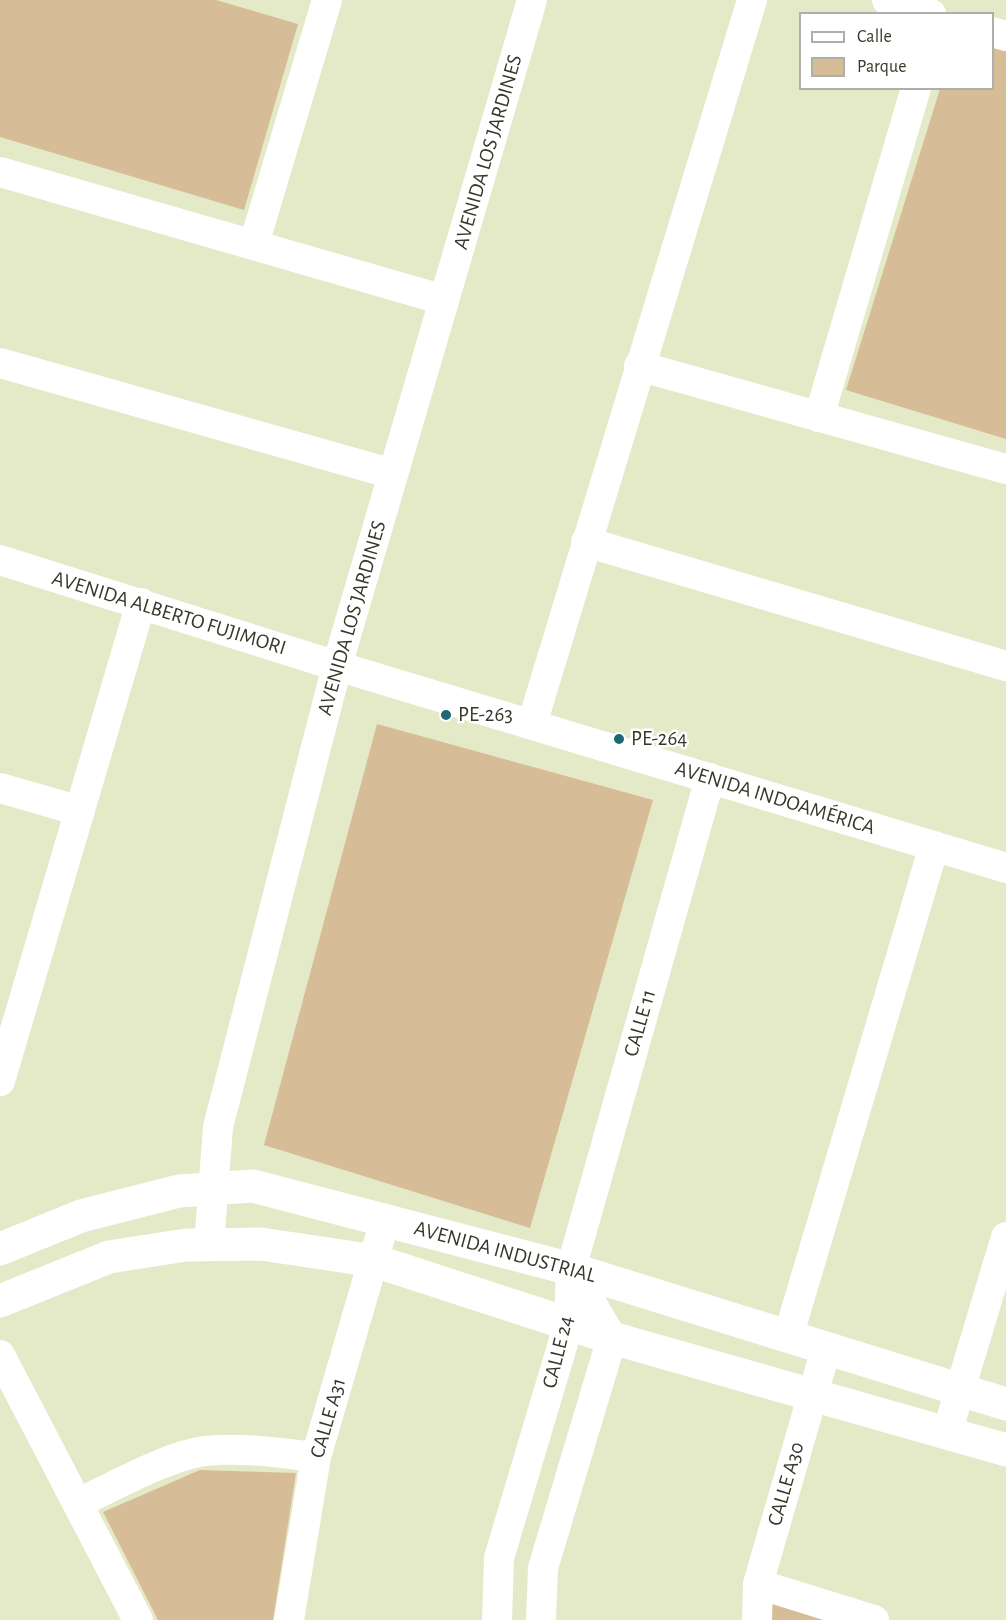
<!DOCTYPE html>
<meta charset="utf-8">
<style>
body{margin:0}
#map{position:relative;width:1006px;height:1620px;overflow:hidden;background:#e4e9c7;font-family:"Alegreya Sans",sans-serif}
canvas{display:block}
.legend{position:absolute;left:799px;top:12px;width:195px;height:78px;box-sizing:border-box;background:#fff;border:2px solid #afafaa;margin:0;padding:8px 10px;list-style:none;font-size:18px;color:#36382b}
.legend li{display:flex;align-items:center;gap:12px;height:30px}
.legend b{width:30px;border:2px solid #afafaa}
</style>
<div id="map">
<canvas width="1006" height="1620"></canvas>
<ul class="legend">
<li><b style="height:8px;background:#fff"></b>Calle</li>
<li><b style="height:16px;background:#d6bc97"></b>Parque</li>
</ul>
</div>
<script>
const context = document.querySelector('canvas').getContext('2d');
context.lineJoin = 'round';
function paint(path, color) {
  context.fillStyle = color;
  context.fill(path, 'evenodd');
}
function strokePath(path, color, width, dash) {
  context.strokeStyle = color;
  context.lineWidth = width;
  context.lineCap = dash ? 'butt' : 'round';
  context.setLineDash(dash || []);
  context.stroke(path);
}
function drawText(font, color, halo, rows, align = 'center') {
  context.font = font + ' "Alegreya Sans",sans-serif';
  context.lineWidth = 5;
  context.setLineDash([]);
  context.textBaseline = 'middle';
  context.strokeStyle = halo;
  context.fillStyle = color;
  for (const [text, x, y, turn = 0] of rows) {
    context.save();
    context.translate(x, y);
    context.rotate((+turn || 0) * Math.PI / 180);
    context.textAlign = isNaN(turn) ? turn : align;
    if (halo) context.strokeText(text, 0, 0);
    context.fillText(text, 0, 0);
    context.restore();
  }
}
paint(new Path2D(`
 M0 0H216L298 24 244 210 0 137Z
 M993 45 1006 49V439L846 390 940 89 992 88Z
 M377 724 653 800 530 1228 264 1145Z
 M200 1470 296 1473 273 1620H158L103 1512Z
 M765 1598 839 1620H764Z`), '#d6bc97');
strokePath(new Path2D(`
 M887 0 931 14
 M992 32 1006 36
 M0 172 444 300
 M254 244 327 0
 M0 363 393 474
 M639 366 1006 469
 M819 417 916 88
 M586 542 1006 666
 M0 560 337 666 1006 868
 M532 724 752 0
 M0 788 80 811
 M0 1081 141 603
 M209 1245 218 1127 337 666 532 0
 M788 1337 934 846
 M0 1355 138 1620
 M947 1433 1006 1237
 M78 1503C113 1487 169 1455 206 1451 242 1447 280 1453 316 1457
 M758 1584 874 1620
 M289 1620 316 1457 385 1220
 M497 1620 499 1558 569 1323 571 1269 710 778
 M541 1620 543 1568 612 1338 571 1269
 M757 1620 758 1584 826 1349`), '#fff', 30);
strokePath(new Path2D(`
 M0 1249 81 1216 179 1191 253 1186 571 1269 1006 1404
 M0 1301 109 1257 186 1245 261 1244 375 1261 612 1338 1006 1450`), '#fff', 33);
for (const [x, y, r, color] of [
 [446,715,6,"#1d6872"],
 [619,739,6,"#1d6872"]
]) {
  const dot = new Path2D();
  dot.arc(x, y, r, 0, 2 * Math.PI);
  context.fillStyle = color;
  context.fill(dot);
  strokePath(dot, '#fff', 2);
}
drawText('21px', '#36382b', '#fff', [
 ["AVENIDA LOS JARDINES",488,152,-74],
 ["AVENIDA ALBERTO FUJIMORI",169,613,17],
 ["AVENIDA LOS JARDINES",352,618,-74],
 ["AVENIDA INDOAMÉRICA",775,798,17],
 ["CALLE 11",640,1023,-74],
 ["AVENIDA INDUSTRIAL",505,1252,15],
 ["CALLE 24",558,1352,-76],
 ["CALLE A31",328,1418,-74],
 ["CALLE A30",786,1484,-74]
]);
drawText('21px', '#36382b', '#fff', [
 ["PE-263",458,715],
 ["PE-264",631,739]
], 'left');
</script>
